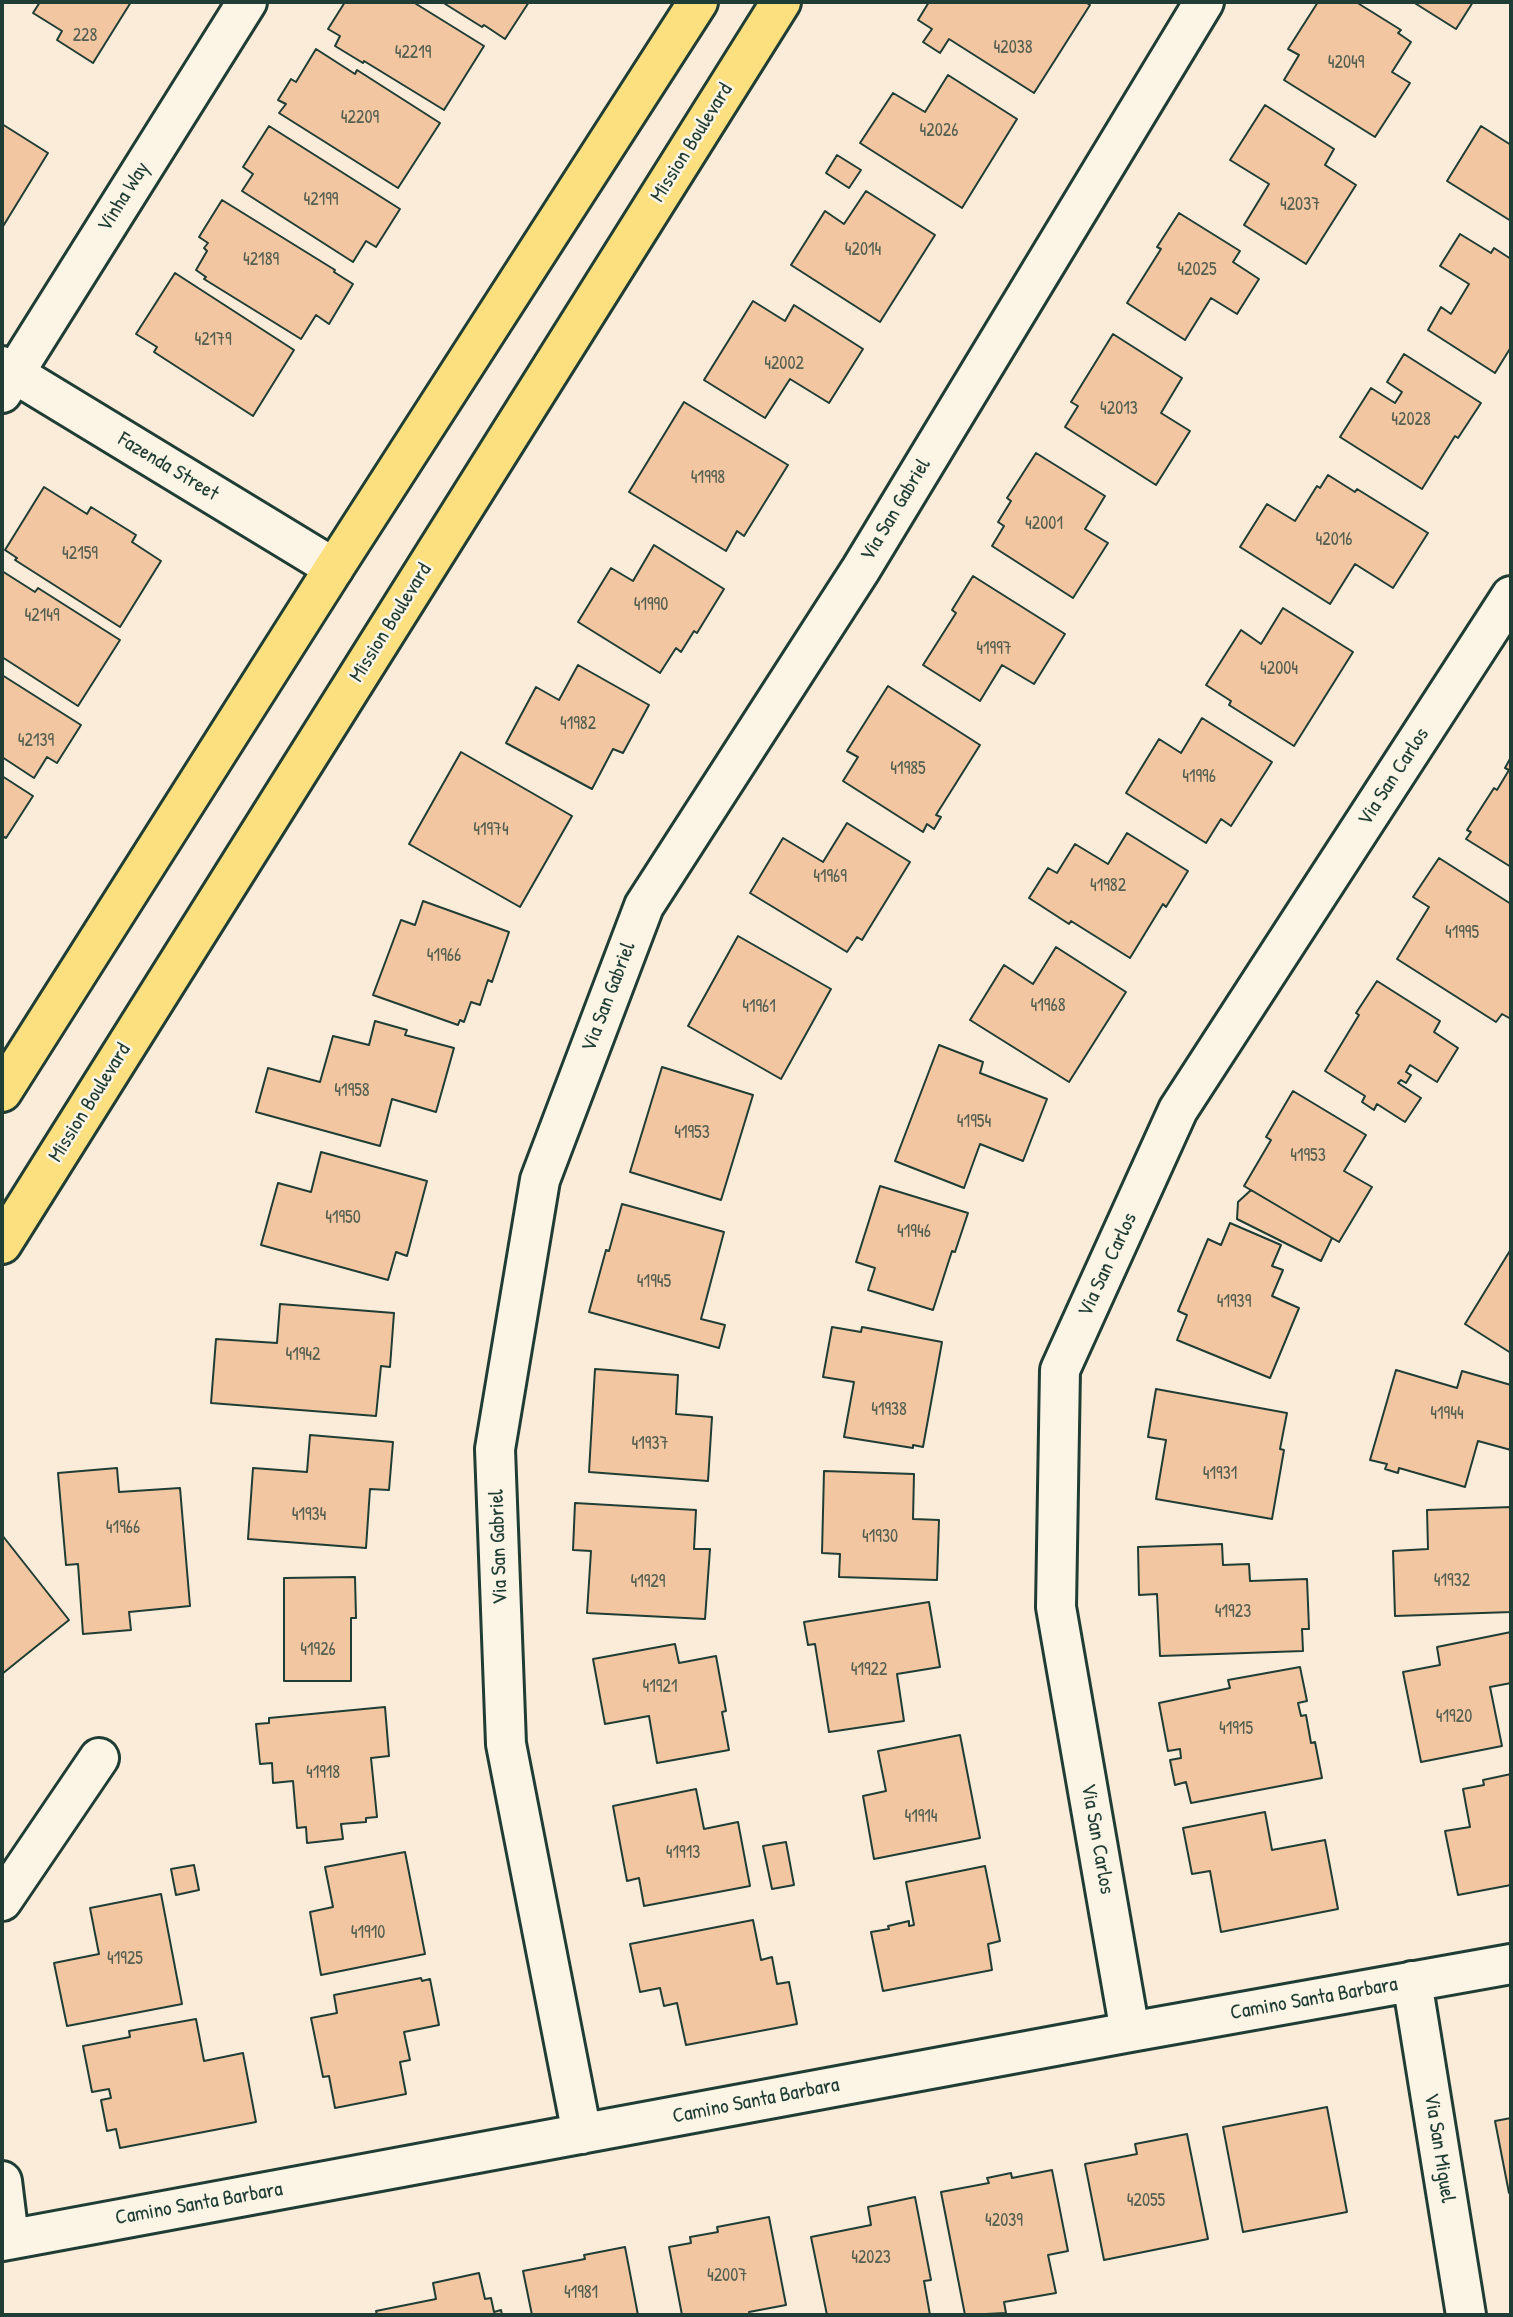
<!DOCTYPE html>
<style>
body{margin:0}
#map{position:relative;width:1513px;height:2317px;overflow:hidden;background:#faecd8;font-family:"Patrick Hand",sans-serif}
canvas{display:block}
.frame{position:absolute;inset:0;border:4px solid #1f3d34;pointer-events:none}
</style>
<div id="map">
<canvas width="1513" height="2317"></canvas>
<div class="frame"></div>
</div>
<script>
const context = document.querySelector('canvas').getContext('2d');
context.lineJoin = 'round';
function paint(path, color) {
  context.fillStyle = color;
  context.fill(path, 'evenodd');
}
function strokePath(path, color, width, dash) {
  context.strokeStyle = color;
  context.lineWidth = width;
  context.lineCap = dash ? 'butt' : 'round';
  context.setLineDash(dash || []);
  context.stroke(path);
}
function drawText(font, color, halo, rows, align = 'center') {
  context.font = font + ' "Patrick Hand",sans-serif';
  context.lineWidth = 5;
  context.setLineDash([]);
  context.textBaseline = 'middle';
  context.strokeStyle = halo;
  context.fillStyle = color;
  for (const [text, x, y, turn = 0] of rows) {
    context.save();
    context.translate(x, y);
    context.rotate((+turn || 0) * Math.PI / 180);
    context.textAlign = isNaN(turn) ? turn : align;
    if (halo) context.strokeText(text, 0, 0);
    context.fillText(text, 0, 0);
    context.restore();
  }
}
const building = new Path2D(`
 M40 2H131L93 63 57 40 62 31 33 13Z
 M345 2H413L484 46 444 110 364 61 363 63 335 46 340 36 328 29Z
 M442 2H529L505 39 484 25 482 27Z
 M929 2H1085L1090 5 1034 93 949 39 940 53 923 42 932 29 918 20Z
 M1318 2H1356L1401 30 1398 33 1411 42 1392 72 1410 83 1375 137 1284 80 1299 55 1288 49Z
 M1413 2H1473L1456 29Z
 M316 49 355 74 357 70 440 123 398 188 279 113 286 104 278 100 291 79 296 82Z
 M948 75 1017 119 962 208 860 143 893 93 925 112Z
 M1265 105 1334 149 1325 165 1356 185 1306 264 1244 225 1269 184 1230 160Z
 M2 124 48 153 2 228Z
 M269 126 400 209 376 247 366 241 353 262 242 191 253 174 243 167Z
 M1481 126 1511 145V221L1447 181Z
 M837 155 861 170 849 188 826 173Z
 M866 191 935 235 880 322 791 265 825 211 844 224Z
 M222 200 335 270 334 272 353 284 329 324 316 315 301 339 204 279 206 277 196 270 207 251 204 248 208 243 199 237Z
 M1179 213 1240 251 1233 262 1259 279 1237 314 1211 298 1185 340 1127 303 1161 249 1157 247Z
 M1460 234 1491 253 1494 248 1511 259V347L1495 373 1428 330 1441 307 1451 314 1469 284 1440 266Z
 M175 273 294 350 253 416 154 352 157 347 136 334Z
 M753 301 785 321 794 305 863 349 829 403 790 379 765 418 704 380Z
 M1113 334 1182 378 1161 413 1190 431 1156 485 1065 427 1078 406 1071 402Z
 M1404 354 1481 403 1458 438 1455 436 1422 489 1340 437 1371 388 1395 403 1402 392 1387 382Z
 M684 402 788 465 744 536 737 531 726 551 629 492Z
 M1036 453 1105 496 1085 529 1108 543 1073 598 992 546 1004 526 998 522 1011 501 1007 498Z
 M1328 475 1355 492 1357 489 1428 533 1393 588 1355 564 1330 604 1240 547 1267 504 1295 521 1317 486 1320 488Z
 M44 487 87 514 91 507 136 535 132 542 161 561 120 627 15 560 17 558 5 550Z
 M654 545 724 589 697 633 694 631 681 652 676 648 660 673 578 622 611 568 633 581Z
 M2 571 35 592 38 588 120 640 78 706 2 657Z
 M973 576 1065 634 1034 684 1002 665 980 701 923 665 956 613 952 610Z
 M1283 608 1353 652 1294 746 1229 705 1231 701 1206 685 1241 630 1261 644Z
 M578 665 649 705 623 753 613 749 592 789 506 743 536 687 559 700Z
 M2 675 81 725 57 763 47 757 34 778 2 757Z
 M888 686 980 745 936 815 941 817 934 829 927 824 923 832 843 781 858 757 847 751Z
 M1202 718 1272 762 1231 826 1221 819 1206 843 1126 793 1159 739 1181 753Z
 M461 752 572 816 520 907 409 844Z
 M1511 757V867L1466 839 1471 832 1467 830 1494 788 1497 790 1509 770 1505 768Z
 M2 776 33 796 6 838 2 836Z
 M847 823 910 862 862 940 857 937 847 952 750 893 783 838 823 862Z
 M1127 833 1188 871 1166 907 1163 904 1130 958 1071 921 1069 924 1029 898 1048 868 1057 873 1075 844 1108 864Z
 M1439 858 1511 904V1019L1502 1014 1496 1022 1397 959 1429 907 1413 897Z
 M423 901 509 932 492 982 488 980 480 1005 471 1002 464 1022 460 1020 458 1025 373 995 401 920 415 925Z
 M738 936 831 989 781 1079 688 1026Z
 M1056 947 1126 992 1069 1082 970 1020 1004 965 1033 984Z
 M1377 981 1440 1021 1434 1032 1458 1048 1437 1082 1410 1065 1406 1072 1411 1075 1406 1083 1401 1080 1398 1083 1421 1098 1405 1122 1377 1104 1374 1110 1362 1102 1365 1096 1325 1071 1359 1015 1356 1013Z
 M375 1021 407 1030 405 1035 454 1048 436 1112 392 1099 380 1146 256 1112 268 1068 320 1082 333 1036 369 1045Z
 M939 1045 983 1062 980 1073 1047 1099 1023 1161 980 1144 964 1188 895 1161Z
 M662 1067 753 1095 721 1200 630 1172Z
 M1293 1091 1366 1135 1344 1171 1372 1187 1339 1242 1244 1186 1271 1140 1266 1137Z
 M321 1152 427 1181 407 1256 396 1252 388 1280 261 1245 278 1183 311 1192Z
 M880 1186 968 1213 955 1252 952 1251 933 1310 868 1290 875 1268 856 1262Z
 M1251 1190 1332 1238 1321 1261 1237 1219 1238 1202Z
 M622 1204 724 1232 701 1319 725 1325 719 1348 589 1312 606 1250 609 1251Z
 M1230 1223 1281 1245 1272 1266 1283 1270 1272 1296 1299 1308 1270 1378 1177 1340 1187 1315 1178 1311 1208 1239 1221 1245Z
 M1511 1249V1353L1465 1324Z
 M280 1304 394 1313 390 1367 381 1366 376 1416 211 1403 216 1339 277 1343Z
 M832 1327 861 1332 862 1327 942 1342 923 1447 913 1445V1448L844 1437 854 1382 823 1377Z
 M595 1369 678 1375 676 1414 712 1417 708 1481 589 1472Z
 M1396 1370 1457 1388 1462 1371 1511 1385V1450L1478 1441 1465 1487 1399 1468 1398 1473 1385 1469 1387 1464 1370 1460Z
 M1156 1389 1287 1413 1280 1449 1284 1450 1272 1519 1156 1499 1166 1440 1148 1437Z
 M310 1435 393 1442 389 1490 370 1489 366 1548 248 1539 253 1468 307 1472Z
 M117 1468 119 1492 180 1488 190 1606 129 1612 131 1630 83 1634 78 1564 66 1565 58 1473Z
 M824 1471 914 1474 913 1519 939 1520 937 1580 839 1577 840 1554 822 1553Z
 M575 1503 696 1510 694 1549H710L705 1619 587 1613 591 1551 573 1550Z
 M1511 1507V1612L1395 1616 1393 1551 1428 1549 1427 1510Z
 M2 1535 69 1620 2 1674Z
 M1222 1544 1223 1565 1249 1564 1250 1581 1307 1579 1309 1629H1302L1303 1651 1160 1656 1157 1594 1139 1595 1138 1547Z
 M355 1577 356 1618H351V1681H284V1578Z
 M929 1602 940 1667 897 1674 904 1721 829 1732 815 1644 808 1645 804 1622Z
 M1511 1632V1683L1490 1687 1502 1746 1421 1762 1403 1672 1440 1665 1437 1647Z
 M675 1644 679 1663 716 1656 726 1711 722 1712 729 1750 657 1763 649 1716 605 1724 593 1659Z
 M1300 1667 1307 1701 1298 1703 1301 1716 1306 1715 1311 1743 1315 1742 1322 1778 1191 1803 1186 1782 1175 1785 1170 1760 1181 1758 1180 1749 1168 1751 1159 1703 1230 1688 1228 1680Z
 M385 1707 389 1756 371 1758 377 1817 366 1818V1822L341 1824 343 1839 307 1843 306 1827 297 1828 293 1781 273 1783 272 1763 260 1764 256 1724 269 1723V1718Z
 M960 1735 980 1838 874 1859 863 1796 886 1791 878 1751Z
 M1511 1774V1885L1458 1895 1445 1831 1470 1827 1463 1789 1484 1785 1483 1780Z
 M696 1789 704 1829 738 1822 750 1886 644 1906 639 1878 627 1881 613 1806Z
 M1265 1812 1272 1850 1325 1840 1338 1909 1221 1932 1210 1871 1192 1874 1183 1828Z
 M786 1842 794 1885 772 1889 763 1846Z
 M405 1852 425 1954 321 1975 310 1912 333 1907 325 1867Z
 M194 1865 199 1890 176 1895 171 1869Z
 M985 1866 1000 1941 988 1944 992 1970 883 1991 871 1932 889 1929 888 1926 909 1921V1926L914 1925 906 1882Z
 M161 1894 182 2004 67 2026 54 1963 99 1954 90 1908Z
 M753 1920 761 1960 772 1957 777 1984 789 1982 797 2024 686 2045 677 2003 664 2006 660 1988 640 1992 630 1944Z
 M421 1978 422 1981 430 1979 439 2025 404 2032 410 2060 400 2062 406 2094 335 2108 329 2076 323 2077 311 2018 337 2013 334 1995Z
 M196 2019 204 2061 243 2053 256 2122 120 2148 116 2129 107 2131 101 2100 111 2098 109 2089 92 2092 83 2046 130 2037 129 2031Z
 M1327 2107 1347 2212 1243 2232 1223 2127Z
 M1511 2118V2193H1509L1495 2121Z
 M1187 2134 1208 2239 1104 2260 1085 2164 1137 2154 1135 2144Z
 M1052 2170 1068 2251 1048 2255 1056 2293 1004 2302 1006 2313 965 2315 941 2192 989 2183 987 2178 1011 2173 1012 2178Z
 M915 2197 931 2280 924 2281 930 2315H827L811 2237 871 2225 868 2207Z
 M769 2217 786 2305 749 2312 750 2315H682L669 2247 691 2243 690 2237 718 2232 717 2227Z
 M625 2247 638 2315H532L523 2271 585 2259 584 2255Z
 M479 2273 485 2299 491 2298 494 2312 501 2310 502 2315H377L376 2311 436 2299 433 2283Z`);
paint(building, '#f3c6a2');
strokePath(building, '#1f3d34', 2);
const street = new Path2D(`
 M2 366 334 568
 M2 393 247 2
 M2 1901 99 1758
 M1412 1981 1466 2315
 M1130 2032 1056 1607 1060 1370 1178 1110 1511 596
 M582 2134 506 1744 495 1449 540 1180 644 906 861 569 1204 2
 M2 2181 9 2238
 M2 2241 1130 2032 1511 1964`);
const primary = new Path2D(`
 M2 1092 334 568 698 2
 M2 1244 781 2`);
strokePath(street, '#1f3d34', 44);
strokePath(primary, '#1f3d34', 44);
strokePath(street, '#fcf5e5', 38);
strokePath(primary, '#fce080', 38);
drawText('18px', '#545f50', null, [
 ["228",85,36],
 ["42038",1013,48],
 ["42219",413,53],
 ["42049",1346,63],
 ["42209",360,118],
 ["42026",939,131],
 ["42199",321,200],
 ["42037",1300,205],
 ["42014",863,250],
 ["42189",261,260],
 ["42025",1197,270],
 ["42179",213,340],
 ["42002",784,364],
 ["42013",1119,409],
 ["42028",1411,420],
 ["41998",708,478],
 ["42001",1044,524],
 ["42016",1334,540],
 ["42159",80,554],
 ["41990",651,605],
 ["42149",42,616],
 ["41997",994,649],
 ["42004",1279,669],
 ["41982",578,724],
 ["42139",36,741],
 ["41985",908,769],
 ["41996",1199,777],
 ["41974",491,830],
 ["41969",830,877],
 ["41982",1108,886],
 ["41995",1462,933],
 ["41966",444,956],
 ["41968",1048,1006],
 ["41961",759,1007],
 ["41958",352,1091],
 ["41954",974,1122],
 ["41953",692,1133],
 ["41953",1308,1156],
 ["41950",343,1218],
 ["41946",914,1232],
 ["41945",654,1282],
 ["41939",1234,1302],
 ["41942",303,1355],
 ["41938",889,1410],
 ["41944",1447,1414],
 ["41937",650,1444],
 ["41931",1220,1474],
 ["41934",309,1515],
 ["41966",123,1528],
 ["41930",880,1537],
 ["41932",1452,1581],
 ["41929",648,1582],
 ["41923",1233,1612],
 ["41926",318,1650],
 ["41922",869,1670],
 ["41921",660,1687],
 ["41920",1454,1717],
 ["41915",1236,1729],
 ["41918",323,1773],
 ["41914",921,1817],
 ["41913",683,1853],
 ["41910",368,1933],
 ["41925",125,1959],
 ["42055",1146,2201],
 ["42039",1004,2221],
 ["42023",871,2258],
 ["42007",727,2276],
 ["41981",581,2293]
]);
drawText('21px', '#1f3d34', '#fcf5e5', [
 ["Mission Boulevard",692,143,-58],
 ["Vinha Way",124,197,-58],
 ["Fazenda Street",168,467,31],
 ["Via San Gabriel",896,510,-59],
 ["Mission Boulevard",391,623,-58],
 ["Via San Carlos",1394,777,-57],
 ["Via San Gabriel",609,997,-69],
 ["Mission Boulevard",90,1103,-58],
 ["Via San Carlos",1108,1265,-65],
 ["Via San Gabriel",499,1547,-92],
 ["Via San Carlos",1097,1839,80],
 ["Camino Santa Barbara",1314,1999,-10],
 ["Camino Santa Barbara",756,2101,-11],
 ["Via San Miguel",1439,2148,81],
 ["Camino Santa Barbara",199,2204,-10]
]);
</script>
